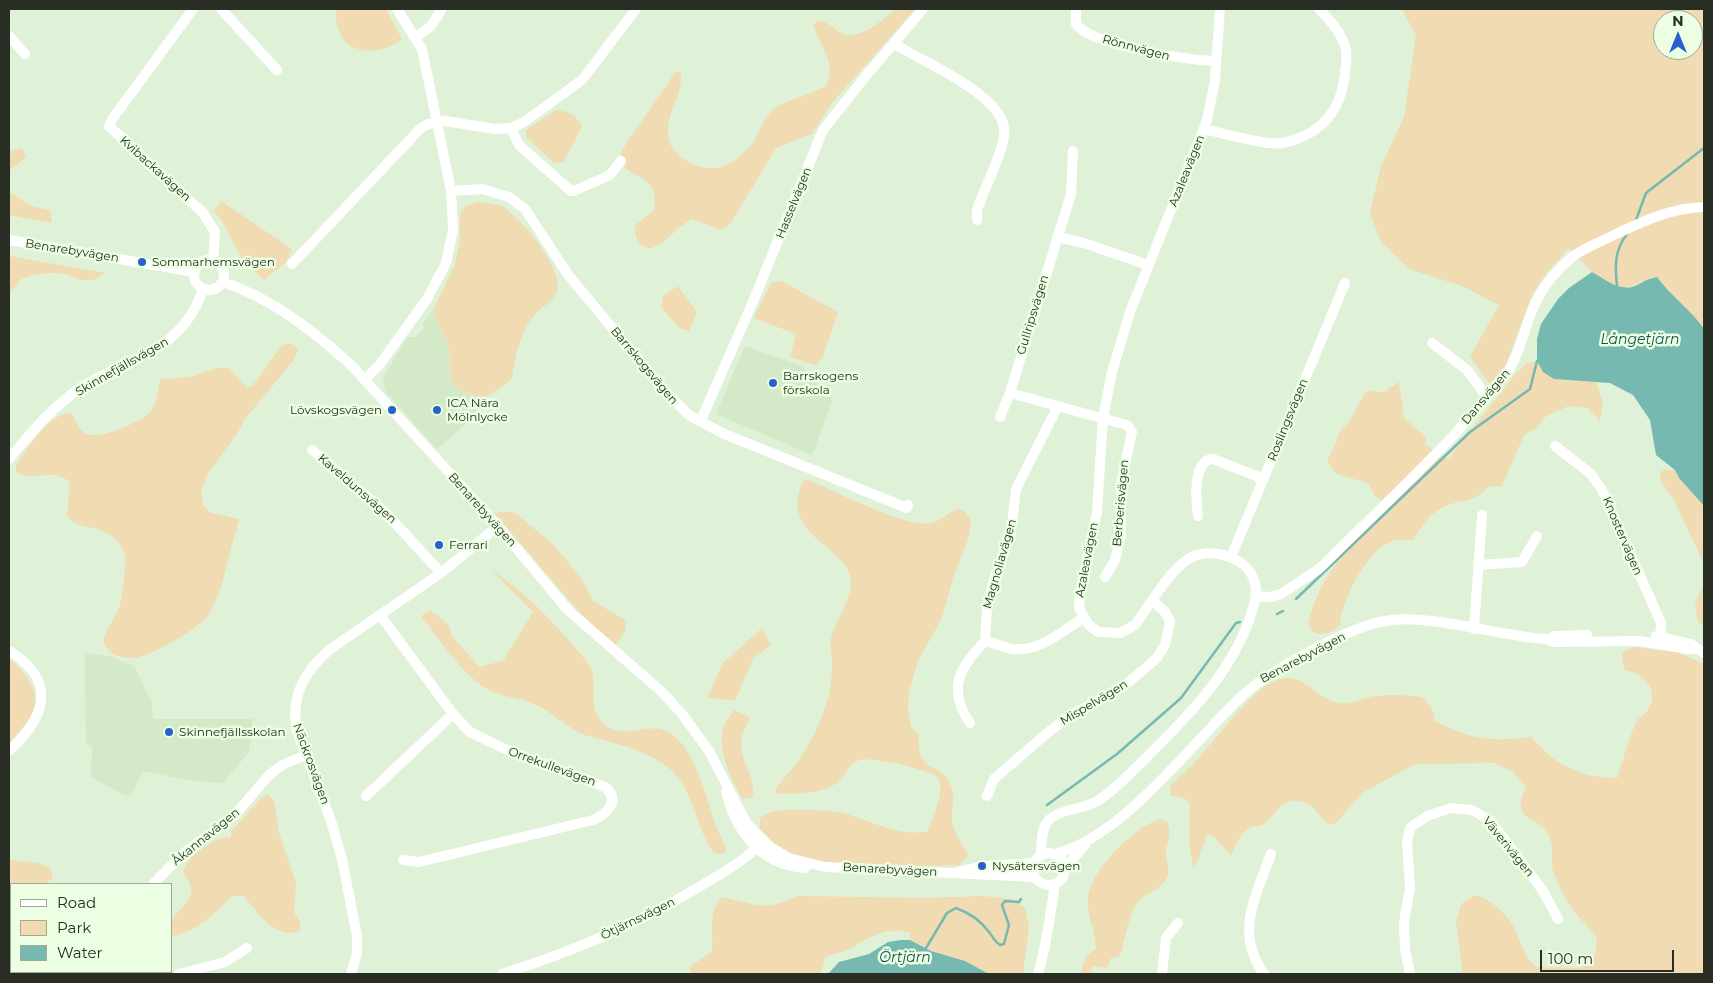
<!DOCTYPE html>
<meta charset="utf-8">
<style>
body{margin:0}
#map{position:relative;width:1713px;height:983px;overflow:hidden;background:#dff1d6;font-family:Montserrat,sans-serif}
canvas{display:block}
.frame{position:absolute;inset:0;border:10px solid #282e24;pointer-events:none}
.legend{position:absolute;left:10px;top:883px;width:162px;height:90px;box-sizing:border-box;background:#edffe3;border:1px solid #9eab97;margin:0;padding:6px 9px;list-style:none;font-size:15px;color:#282e24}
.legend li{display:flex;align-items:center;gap:10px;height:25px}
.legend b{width:25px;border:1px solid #9eab97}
.north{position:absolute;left:1653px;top:10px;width:50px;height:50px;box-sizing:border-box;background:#edffe3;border:1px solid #9eab97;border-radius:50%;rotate:0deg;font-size:14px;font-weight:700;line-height:20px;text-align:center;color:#282e24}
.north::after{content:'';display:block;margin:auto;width:18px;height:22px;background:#2860ce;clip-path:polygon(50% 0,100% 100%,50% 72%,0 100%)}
.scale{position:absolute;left:1540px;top:950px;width:134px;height:22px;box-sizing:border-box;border:2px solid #282e24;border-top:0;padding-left:6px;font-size:15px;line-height:18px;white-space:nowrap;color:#282e24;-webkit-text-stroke:4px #edffe3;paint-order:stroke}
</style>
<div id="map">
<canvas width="1713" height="983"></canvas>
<div class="frame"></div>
<ul class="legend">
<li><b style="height:6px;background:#fff"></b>Road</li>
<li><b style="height:14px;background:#f0dbb2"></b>Park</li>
<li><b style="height:14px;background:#76b9b0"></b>Water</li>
</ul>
<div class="north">N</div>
<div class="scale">100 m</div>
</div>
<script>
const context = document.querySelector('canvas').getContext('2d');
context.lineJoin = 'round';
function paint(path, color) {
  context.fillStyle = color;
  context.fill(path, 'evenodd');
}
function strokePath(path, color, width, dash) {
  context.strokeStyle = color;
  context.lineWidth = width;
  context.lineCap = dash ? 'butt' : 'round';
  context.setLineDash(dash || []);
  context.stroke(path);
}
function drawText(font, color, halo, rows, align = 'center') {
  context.font = font + ' Montserrat,sans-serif';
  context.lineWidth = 5;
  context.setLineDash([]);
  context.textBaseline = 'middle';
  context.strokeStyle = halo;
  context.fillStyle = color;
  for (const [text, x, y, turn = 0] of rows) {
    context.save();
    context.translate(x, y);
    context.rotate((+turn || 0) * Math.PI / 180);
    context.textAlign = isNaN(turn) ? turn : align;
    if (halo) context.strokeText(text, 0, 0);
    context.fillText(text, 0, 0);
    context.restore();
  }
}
paint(new Path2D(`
 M433 310 449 346 451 377 460 390 479 397 474 417 437 449 386 392 383 383 385 374 408 337H416L424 328 423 323Z
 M745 346 802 366 833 400 812 455 716 414Z
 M85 653 113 657 134 666 152 703 153 719H253L249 752 223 783 187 780 143 771 131 796 124 795 91 777 92 746 86 744Z`), '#d4e9c7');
paint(new Path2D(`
 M337 9H386L402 39C384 55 345 57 338 28 336 21 335 15 337 9Z
 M896 9H915L832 103 812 134 776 148 731 223 720 230 693 219C675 227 668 243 649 249 637 243 635 238 635 225L655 209C658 166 620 182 621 155 622 145 666 90 674 73L679 71 681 73C683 95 666 113 668 135 669 157 702 173 721 167 730 165 740 156 747 150 759 139 761 119 774 109 789 98 810 96 826 86 837 66 821 45 813 26L817 21C829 21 832 28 841 33 857 43 884 19 896 9Z
 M1402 9H1704V329L1663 284 1641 281C1615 301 1586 266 1569 248L1547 272 1532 295 1505 367 1490 385 1470 357 1499 305 1462 286 1409 269 1381 242 1370 213 1381 166 1404 117 1416 36ZM1663 20H1693V50H1663Z
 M556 110C570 112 575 114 582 126L563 163H554L526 137V130Z
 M22 148 26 158 9 170V151Z
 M9 192 31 206 50 210 52 223 9 215Z
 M221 201 292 249 286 262 264 280 243 261 222 221 214 211Z
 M481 202C489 203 497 204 503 207 522 218 564 270 557 291 553 303 541 306 534 315 519 334 515 357 512 379L487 397H479L460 390 454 384 451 377 449 346 433 310 454 267 460 241V213L467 205Z
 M9 256 105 273C84 289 79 275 57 273 46 272 33 276 22 278L9 294Z
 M781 281 838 312 822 359 816 365 790 357 796 334 754 318 771 283Z
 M678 286 697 312 689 331 679 328 661 307 663 296Z
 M287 343 294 345 298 350 293 361 245 419 238 432 207 475 201 491 203 505 211 513 239 519C237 530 233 538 231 549 225 571 221 594 209 614 199 629 150 657 133 658 119 659 106 652 103 640 107 628 116 617 120 605 123 596 127 558 124 551 121 544 112 535 105 532 91 525 77 529 67 516L70 482C52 467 33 482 16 472V466C25 451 52 410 72 413 76 421 78 430 87 434 98 440 143 422 151 411 158 401 157 389 161 379L191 377 217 368H229L247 388C258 387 271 352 287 343Z
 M1537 361C1551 386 1570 381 1596 381L1603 403 1600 421 1587 408 1569 406 1547 415 1535 429 1524 435 1502 486 1488 487C1473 504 1464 498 1446 506 1430 512 1422 526 1413 540 1406 540 1397 539 1390 542 1367 550 1341 601 1340 625 1331 633 1324 636 1313 632L1308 624C1319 575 1354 539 1388 505L1375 496 1368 483 1336 474 1327 460 1336 443 1339 432 1349 422 1366 391 1384 392 1399 382 1404 418 1426 438 1425 445 1448 459 1518 371 1528 363Z
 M1665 470H1675L1679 478 1704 506V625L1698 622 1695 603 1703 586 1704 564 1674 500 1661 482 1660 472Z
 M809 480C835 491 905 528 930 523 941 521 947 514 957 509L965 512 971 520 969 537 953 578 942 618 918 661 909 691 908 710 911 727 919 735C915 775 941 760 951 786 956 798 951 809 952 821 954 833 962 845 969 855L960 865 913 867 811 861C790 856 775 845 760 829V818C763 816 767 813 770 812 779 808 832 810 843 813 870 820 900 838 928 831 932 819 945 791 939 779 934 770 870 756 860 760 847 764 848 773 839 781 826 794 792 795 774 793 778 784 785 777 792 769 808 749 821 724 828 698 831 688 832 675 832 664 832 655 829 643 832 634 837 618 853 598 851 581 849 545 778 538 803 481Z
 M503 511 515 513 553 544 582 579 593 601 625 620 626 629 615 646 581 614 495 514Z
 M491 570C526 594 544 612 572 644 578 652 588 660 592 671 597 689 588 705 601 721 620 743 644 722 666 731 694 743 706 797 715 823 718 833 724 840 726 850L723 854 714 853C696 829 695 793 672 771 648 749 615 744 585 735 575 732 552 714 541 707 524 698 507 698 491 691 466 680 438 637 421 616L430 610 449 625 452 636 479 667 503 661 533 612Z
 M762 628 771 645 753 659 735 701 708 697 722 664Z
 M1632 647 1677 652 1704 664V974H1463L1456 923 1461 904 1475 895C1490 898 1509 916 1515 930 1522 945 1524 956 1536 967L1580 968 1591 963 1595 955 1597 938C1591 929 1584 923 1577 915 1569 907 1557 882 1553 871 1550 861 1554 849 1551 841 1542 811 1508 827 1526 786L1512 771 1494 763 1415 764 1362 793 1336 823 1329 825C1319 818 1316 805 1303 802 1278 795 1277 817 1262 825 1259 827 1254 826 1251 827 1240 832 1236 845 1231 855L1215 838 1207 834 1198 861 1193 867 1189 843 1190 805 1185 799 1170 795V786C1183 774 1196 762 1207 748 1225 729 1260 676 1289 678 1307 679 1320 700 1339 703 1353 705 1364 697 1376 696 1392 694 1407 695 1422 697L1432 707 1435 721C1473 740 1490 742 1531 737 1556 765 1579 778 1617 778 1623 761 1629 738 1636 722 1639 717 1646 714 1649 708 1660 689 1642 672 1624 670L1622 653Z
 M9 658C23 671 42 691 33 712 28 723 16 734 9 744Z
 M735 710 750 717C747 725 741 735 741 743 741 764 756 776 753 797L743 799C728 774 708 734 735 710Z
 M268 794 274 802 279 833 296 883 294 912 300 922V931C273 940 259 912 243 896H232C215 913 196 933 171 936V920L187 902 192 892 189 880 183 874C186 856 213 837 231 837V831C239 824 261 796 268 794Z
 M1161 819 1167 822C1173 834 1167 840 1166 851 1165 859 1170 867 1168 874 1163 892 1142 892 1134 908 1127 922 1125 941 1120 956L1111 958 1107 968 1092 966 1091 974H1081L1085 958 1096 948C1095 930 1087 916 1088 899 1089 871 1136 825 1161 819Z
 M10 860 39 863 51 869 53 877 46 884H11V922L9 925Z
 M798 896 926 898 982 896 1013 899 1025 908 1029 927 1023 974H989L965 961 938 954 910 940V933C893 928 876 933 861 942 856 944 852 949 847 950 838 954 834 952 825 958L821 974H691L689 967 712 952C714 932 707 912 722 897 759 905 761 912 798 896Z`), '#f0dbb2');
paint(new Path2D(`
 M1592 272C1605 279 1616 290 1632 287 1639 285 1645 279 1657 277 1671 296 1691 310 1704 329V506L1679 478 1675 470 1656 455 1650 420 1633 395 1610 383 1554 379 1543 372 1537 361V339L1541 324 1558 299 1569 288Z
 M901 940H910L931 951 965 961 989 974H828L839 962 869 954 888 942Z`), '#76b9b0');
strokePath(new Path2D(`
 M1636 220 1646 193 1704 148
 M1617 287C1615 267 1614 249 1628 233
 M1296 599 1470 432 1530 389 1537 361
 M1277 614 1283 611
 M1047 805 1117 754 1181 698 1236 623 1240 622
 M926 948 947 913 956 908C970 913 981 921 989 932 993 937 995 942 1000 945L1004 944 1009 925 1002 905 1005 901 1019 902 1021 899`), '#76b9b0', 2.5);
strokePath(new Path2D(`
 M193 9 113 118 109 126 203 213 215 232 213 261
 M221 9 277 70
 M1076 9V24C1091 45 1189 61 1216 61
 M9 36 25 54
 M415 38 431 26 442 9
 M895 44C921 62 1013 97 1004 138 999 162 985 186 977 210V220
 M511 128 519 145 571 191H574L610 175 621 161
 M1204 129C1222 133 1266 146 1283 143 1321 135 1342 110 1345 72 1346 65 1347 57 1346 50 1342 33 1330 20 1319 9
 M451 191 483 189 509 197 525 209 569 276 662 388 689 415 722 433 907 508 908 505
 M1057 237 1084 243 1148 265
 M9 240 194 272
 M194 275a15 15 0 1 1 30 0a15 15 0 1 1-30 0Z
 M292 264 421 128 428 124 445 121 495 129 511 128 524 122 582 80 636 9
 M223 282C273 299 312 330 351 365L498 526 568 610 662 692 682 714 709 751 747 824 770 847 789 858 825 867 1034 877
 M1432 343 1467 370 1487 397
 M365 380 380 364 427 299 446 263 453 230 451 191 422 49 397 9
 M1010 393 1127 425 1132 432 1121 483V535L1115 560 1105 577
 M1058 406 1016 489 1011 533 993 582 987 608 985 641C994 643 1003 647 1012 649 1040 652 1061 632 1083 618
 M1000 417 1010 393 1071 194 1073 151
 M701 420 755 297 823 130 865 77 923 9
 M1555 446 1591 474 1602 490 1661 623 1660 643
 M312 450 384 511 441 573
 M9 459C30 434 52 407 79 389 130 356 180 354 203 290
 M1198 516C1196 502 1192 460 1213 459L1264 479
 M1231 557 1345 283
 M1478 565 1522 562 1537 536
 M1256 596 1271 597 1281 594 1319 569 1413 477 1456 433 1507 373C1523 349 1525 320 1539 296 1547 282 1559 268 1571 258 1582 249 1595 244 1608 238 1639 223 1669 208 1704 207
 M380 615 453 714 470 732 507 750 605 787C621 800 608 813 593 820L419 862 403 860
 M1474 629 1482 515
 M1554 636 1587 635
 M1656 636 1691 644 1704 653
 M9 651C58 681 46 717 9 751
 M970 723C947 689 959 668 985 641
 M726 791C736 831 760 865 805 868
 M366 796 453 714
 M987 796 994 779 1046 734 1071 715 1123 687 1156 659 1165 645 1170 621 1165 612 1153 601
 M1033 869a16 16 0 1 1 32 0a16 16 0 1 1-32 0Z
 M1055 854C1124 836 1190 745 1241 697 1268 671 1348 628 1384 621 1429 613 1498 636 1546 639L1554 642 1639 641 1688 649H1695
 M1040 856C1042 846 1041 830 1047 822 1058 808 1085 810 1099 800 1117 788 1131 772 1147 757 1189 715 1230 674 1250 618 1253 607 1258 596 1255 584 1250 558 1213 546 1190 558 1170 569 1149 606 1135 625L1120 633 1098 632 1088 624 1079 608 1080 592 1097 512 1103 418 1112 372 1130 312 1207 120 1215 80 1220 9
 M1065 868 1085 845
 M958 872 982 866 1034 863
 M153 884 185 852 234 816 269 775 282 765 306 755
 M93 972 94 974
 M179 974 225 962 247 948
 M351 974 357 953V936L342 859 331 821 297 731C290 697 304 672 329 650L441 573 498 526
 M502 974C571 952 636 925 697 888 721 874 744 861 763 842
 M1038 974C1047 945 1050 914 1055 884
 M1162 974 1166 938 1178 923
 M1264 974C1234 932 1256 897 1271 854
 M1410 974 1405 949 1404 922 1410 888 1407 843 1410 828 1427 816 1451 808 1472 810 1490 820 1543 891 1558 919`), '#fff', 10);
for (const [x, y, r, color] of [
 [142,262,5,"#2860ce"],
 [773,383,5,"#2860ce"],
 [392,410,5,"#2860ce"],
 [437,410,5,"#2860ce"],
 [439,545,5,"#2860ce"],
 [169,732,5,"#2860ce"],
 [982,866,5,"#2860ce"]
]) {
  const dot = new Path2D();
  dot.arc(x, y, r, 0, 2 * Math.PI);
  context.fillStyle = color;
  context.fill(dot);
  strokePath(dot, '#edffe3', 2);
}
drawText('12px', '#282e24', '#edffe3', [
 ["Rönnvägen",1136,48,15],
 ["Kvibackavägen",155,169,42],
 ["Azaleavägen",1187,171,-68],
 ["Hasselvägen",794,203,-68],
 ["Benarebyvägen",72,251,9],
 ["Gullripsvägen",1033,315,-73],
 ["Barrskogsvägen",644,366,50],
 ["Skinnefjällsvägen",122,367,-30],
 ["Dansvägen",1486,397,-50],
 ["Roslingsvägen",1288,420,-68],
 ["Kaveldunsvägen",357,489,41],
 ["Berberisvägen",1121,503,-85],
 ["Benarebyvägen",482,510,48],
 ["Knostervägen",1622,536,67],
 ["Azaleavägen",1087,560,-79],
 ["Magnoliavägen",1000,564,-74],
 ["Benarebyvägen",1303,658,-28],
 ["Mispelvägen",1094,703,-31],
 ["Näckrosvägen",311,764,70],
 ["Orrekullevägen",552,767,20],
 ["Åkannavägen",206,837,-39],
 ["Väverivägen",1508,847,51],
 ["Benarebyvägen",890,870,3],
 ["Ötjärnsvägen",638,919,-26]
]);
drawText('12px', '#282e24', '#edffe3', [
 ["Sommarhemsvägen",152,262],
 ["Barrskogens",783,376],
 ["förskola",783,390],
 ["ICA Nära",447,403],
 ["Mölnlycke",447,417],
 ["Lövskogsvägen",382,410,"right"],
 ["Ferrari",449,545],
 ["Skinnefjällsskolan",179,732],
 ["Nysätersvägen",992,866]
], 'left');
drawText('italic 14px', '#15504a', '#edffe3', [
 ["Långetjärn",1640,340],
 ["Örtjärn",905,958]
]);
</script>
